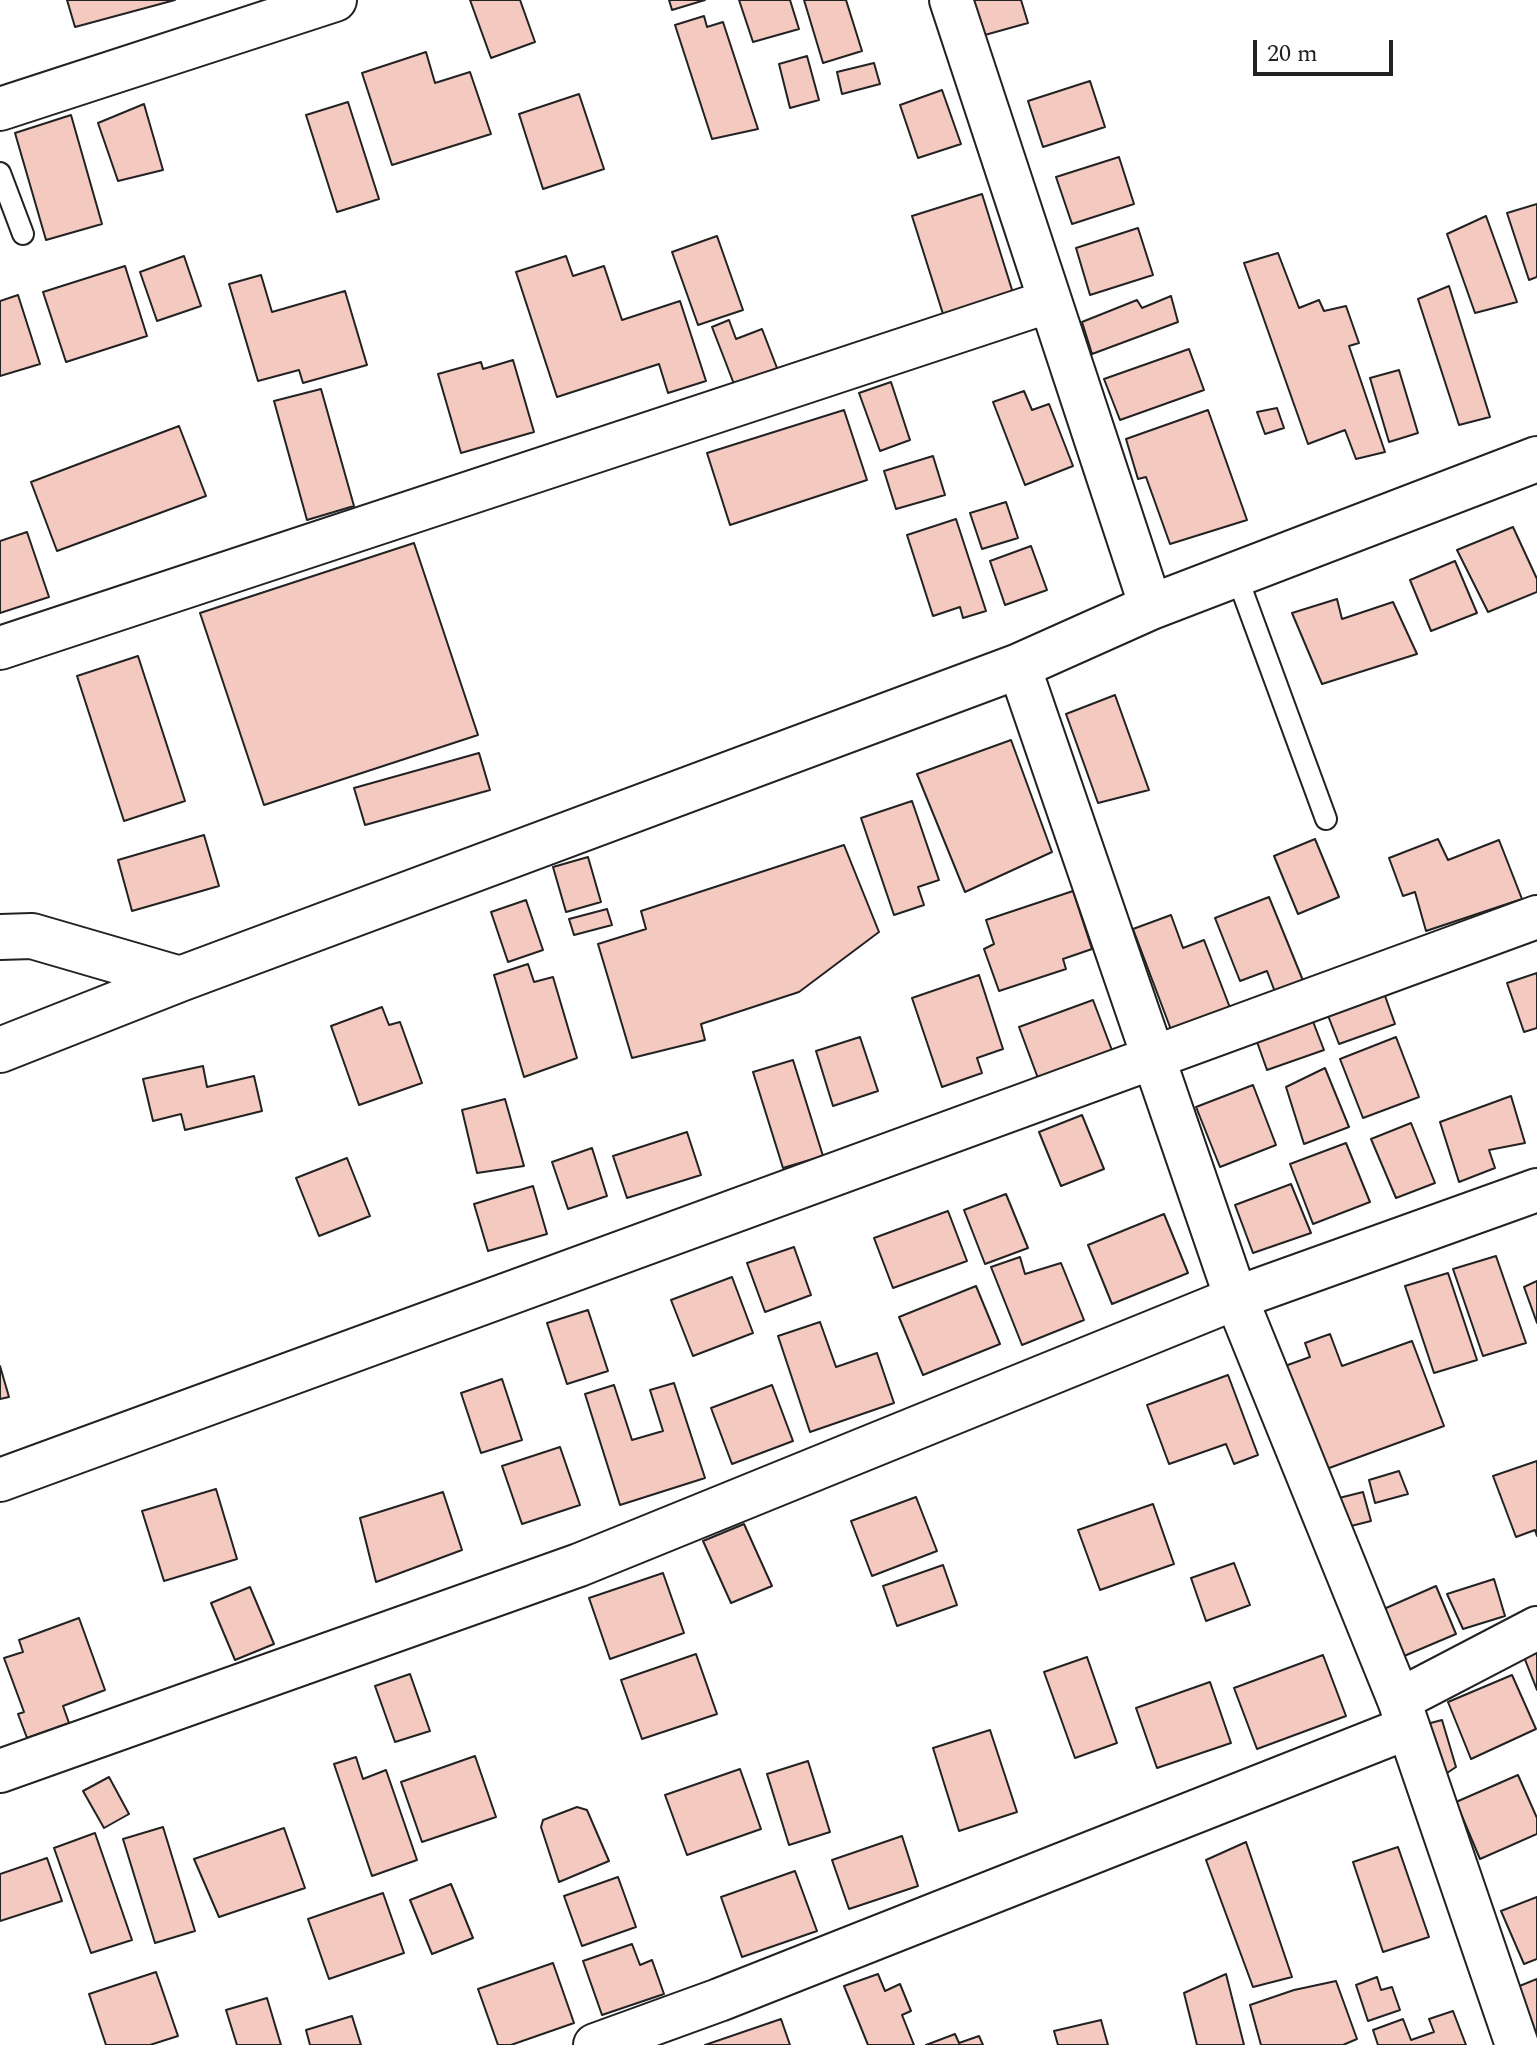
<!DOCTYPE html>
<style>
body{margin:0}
#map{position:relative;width:1537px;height:2045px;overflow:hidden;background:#fff;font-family:Spectral,serif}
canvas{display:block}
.scale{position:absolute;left:1253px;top:40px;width:140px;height:36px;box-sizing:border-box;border:4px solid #222;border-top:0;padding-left:10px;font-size:24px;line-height:28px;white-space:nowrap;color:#222;-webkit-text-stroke:6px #fff;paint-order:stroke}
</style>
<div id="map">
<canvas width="1537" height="2045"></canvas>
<div class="scale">20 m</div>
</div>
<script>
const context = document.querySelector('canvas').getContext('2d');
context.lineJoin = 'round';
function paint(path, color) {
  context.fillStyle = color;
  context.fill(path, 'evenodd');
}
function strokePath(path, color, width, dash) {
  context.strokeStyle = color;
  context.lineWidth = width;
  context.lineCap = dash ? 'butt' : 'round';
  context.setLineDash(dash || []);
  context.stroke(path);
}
const building = new Path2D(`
 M67 0H175L75 27Z
 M470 0H520L535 42 491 58Z
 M669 0H705L672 10Z
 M739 0H790L799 29 753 42Z
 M804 0H846L862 51 823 63Z
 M963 0H1021L1028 23 974 38Z
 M704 16 707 27 723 22 758 129 712 139 675 25Z
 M426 52 435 83 470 72 491 134 392 165 362 73Z
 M807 56 819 100 790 108 779 64Z
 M874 63 880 84 842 94 837 72Z
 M1090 81 1105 127 1043 147 1028 101Z
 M942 90 961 144 918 158 900 105Z
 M579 94 604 169 543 189 519 114Z
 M348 102 379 199 337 212 306 115Z
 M144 104 163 170 118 181 98 123Z
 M71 115 102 224 46 240 15 133Z
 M1119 157 1134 204 1072 224 1056 177Z
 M982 194 1013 293 943 314 912 216Z
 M1537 204V277L1529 280 1507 213Z
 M1486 216 1517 302 1475 313 1447 234Z
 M1138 228 1153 275 1090 295 1076 248Z
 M717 236 743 310 698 325 672 252Z
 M1278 253 1299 308 1319 300 1324 311 1346 306 1359 343 1349 346 1385 452 1356 459 1345 430 1308 444 1244 263Z
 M184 256 201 306 157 321 140 272Z
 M566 256 573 276 604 266 622 320 680 301 706 381 668 393 659 364 557 397 516 272Z
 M125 266 147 336 66 362 43 292Z
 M261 275 272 312 345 291 367 365 303 383 299 370 258 381 229 284Z
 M1449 286 1490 417 1459 425 1418 299Z
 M18 295 40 364 0 376V301Z
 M1171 296 1178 322 1092 354 1082 322 1137 300 1142 308Z
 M729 320 736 339 762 329 782 381 739 397 712 327Z
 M1189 349 1204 390 1120 420 1104 379Z
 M513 360 534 432 461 453 438 374 481 362 483 369Z
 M1399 370 1418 433 1389 442 1370 378Z
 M891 382 910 440 880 451 859 393Z
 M321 389 354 506 307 520 274 401Z
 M1024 391 1032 410 1049 404 1073 466 1025 485 993 402Z
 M1277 408 1284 428 1265 434 1257 412Z
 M844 410 867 480 730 525 707 453Z
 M1208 410 1247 520 1170 544 1146 477 1138 479 1126 439Z
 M179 426 206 496 57 551 31 482Z
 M933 456 945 495 896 509 884 471Z
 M1006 502 1018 538 982 549 970 513Z
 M956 519 986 611 963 618 960 607 933 616 907 535Z
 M1513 527 1537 579V592L1488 612 1457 550Z
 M27 532 49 597 0 613V541Z
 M414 543 478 735 264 805 200 613Z
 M1031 546 1047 590 1005 605 990 561Z
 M1455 561 1477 613 1431 631 1410 580Z
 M1337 599 1342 619 1393 602 1417 654 1322 684 1292 613Z
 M138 656 185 801 124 821 77 676Z
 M1115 695 1149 790 1098 803 1066 714Z
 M1011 740 1052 852 965 892 917 774Z
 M479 753 490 790 365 825 354 788Z
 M912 801 939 880 918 887 924 905 894 915 861 818Z
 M204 835 219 886 132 911 118 860Z
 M1315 839 1339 897 1298 914 1274 856Z
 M1438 839 1448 860 1499 840 1522 899 1426 931 1415 892 1403 896 1389 858Z
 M844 845 879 932 799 992 701 1024 705 1040 632 1058 598 944 646 929 641 911Z
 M588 857 601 902 566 912 553 867Z
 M1073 891 1092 949 1063 959 1066 969 999 991 984 949 994 944 986 920Z
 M1269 897 1304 983 1275 992 1267 971 1240 981 1215 918Z
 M526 900 543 950 508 962 491 912Z
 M607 909 612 925 574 935 569 919Z
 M1171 915 1183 948 1204 940 1232 1013 1173 1035 1133 929Z
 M528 964 534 982 553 977 577 1058 524 1077 494 975Z
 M1537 973V1028L1524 1032 1507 983Z
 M979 975 1003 1049 977 1058 982 1073 942 1087 912 998Z
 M1384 993 1395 1024 1339 1044 1327 1013Z
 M1093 1000 1113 1053 1039 1081 1019 1027Z
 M382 1007 389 1025 400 1022 422 1083 359 1105 331 1026Z
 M1312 1019 1324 1050 1267 1070 1256 1039Z
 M860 1037 878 1091 833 1106 816 1051Z
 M1396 1037 1419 1097 1363 1118 1340 1059Z
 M793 1060 823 1156 783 1168 753 1072Z
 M203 1066 207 1087 254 1076 262 1111 185 1130 181 1114 153 1121 143 1079Z
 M1325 1068 1349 1127 1304 1144 1286 1087Z
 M1253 1085 1276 1145 1220 1167 1196 1107Z
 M1511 1096 1525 1143 1489 1150 1495 1168 1459 1182 1440 1122Z
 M505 1099 524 1166 477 1173 462 1110Z
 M1082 1115 1104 1169 1061 1186 1039 1132Z
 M1411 1123 1435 1183 1396 1198 1371 1139Z
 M687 1132 701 1175 627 1198 613 1156Z
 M1346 1143 1370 1202 1313 1224 1290 1164Z
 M592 1148 607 1196 568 1209 552 1162Z
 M347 1158 370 1216 319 1236 296 1178Z
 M1291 1184 1311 1233 1253 1253 1235 1205Z
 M533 1186 547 1234 488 1251 474 1204Z
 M1006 1194 1028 1248 985 1264 964 1210Z
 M948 1211 967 1261 893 1288 874 1238Z
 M1164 1214 1188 1273 1112 1304 1088 1245Z
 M794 1247 811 1295 765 1312 747 1263Z
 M1496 1256 1526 1343 1483 1356 1453 1269Z
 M1020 1257 1025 1274 1061 1263 1084 1320 1022 1345 991 1267Z
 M1448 1273 1477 1360 1434 1373 1405 1286Z
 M732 1277 753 1333 693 1356 671 1300Z
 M1537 1281V1323L1524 1287Z
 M976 1286 1000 1344 923 1375 899 1317Z
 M588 1310 608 1371 567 1384 547 1323Z
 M820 1322 836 1367 877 1353 894 1403 810 1432 778 1336Z
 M1330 1334 1342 1366 1412 1341 1444 1426 1321 1471 1282 1367 1310 1357 1305 1343Z
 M0 1366 9 1397 0 1399Z
 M1228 1375 1258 1455 1234 1464 1226 1444 1169 1464 1147 1405Z
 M502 1379 522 1440 481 1453 461 1393Z
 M674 1383 705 1478 620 1505 585 1394 614 1385 632 1440 663 1431 650 1390Z
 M772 1385 793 1441 732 1464 711 1408Z
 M560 1447 580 1505 522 1524 502 1466Z
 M1537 1461V1536L1535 1530 1516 1537 1493 1476Z
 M1399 1471 1408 1494 1375 1503 1369 1480Z
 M216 1489 237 1559 164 1581 142 1511Z
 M443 1492 462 1550 376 1582 360 1518Z
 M1363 1492 1371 1521 1347 1527 1339 1498Z
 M916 1497 937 1551 872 1576 851 1521Z
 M1153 1504 1174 1564 1100 1590 1078 1530Z
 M744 1524 772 1586 731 1603 703 1541Z
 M1234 1563 1250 1605 1206 1621 1191 1578Z
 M943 1565 957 1605 897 1626 883 1586Z
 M663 1573 684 1633 610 1659 589 1598Z
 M1494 1579 1505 1616 1463 1629 1447 1594Z
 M1436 1586 1456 1634 1397 1659 1377 1612Z
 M250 1587 274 1644 235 1660 211 1603Z
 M79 1618 105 1690 63 1706 69 1723 27 1738 18 1714 24 1712 4 1658 23 1652 19 1640Z
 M1537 1646V1690L1522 1652Z
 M696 1654 717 1714 642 1739 621 1680Z
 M1323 1655 1346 1716 1257 1749 1234 1688Z
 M1087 1657 1117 1743 1075 1758 1044 1672Z
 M410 1674 430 1731 395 1742 375 1686Z
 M1512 1675 1536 1729 1471 1759 1448 1702Z
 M1210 1682 1231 1743 1157 1768 1136 1708Z
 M1442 1720 1456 1767 1441 1777 1423 1725Z
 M990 1730 1017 1812 959 1831 933 1748Z
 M475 1756 496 1817 422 1842 401 1782Z
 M356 1757 363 1779 386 1770 417 1860 372 1876 334 1764Z
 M808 1761 830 1832 789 1845 767 1774Z
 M740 1769 761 1829 687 1855 665 1795Z
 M1518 1775 1537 1818V1834L1480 1859 1456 1802Z
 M109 1777 129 1814 104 1828 83 1791Z
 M577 1807 587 1810 609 1861 559 1882 541 1827 543 1820Z
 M163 1827 195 1931 155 1943 123 1839Z
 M284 1828 305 1888 219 1917 194 1859Z
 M95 1833 132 1940 91 1953 54 1848Z
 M902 1836 918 1886 849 1909 832 1860Z
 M1246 1842 1292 1977 1253 1987 1206 1860Z
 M1398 1847 1429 1937 1383 1952 1353 1862Z
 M47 1858 62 1901 0 1921V1874Z
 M795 1871 817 1931 742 1957 721 1897Z
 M618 1877 636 1927 582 1946 564 1896Z
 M451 1884 473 1938 432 1954 410 1900Z
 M383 1893 404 1953 329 1979 308 1919Z
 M1537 1897V1959L1524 1964 1501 1911Z
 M632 1944 640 1965 652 1960 664 1994 602 2015 583 1961Z
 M553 1963 574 2023 511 2045H498L478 1989Z
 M156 1972 178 2036 150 2045H106L89 1994Z
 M878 1974 885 1991 900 1984 911 2011 902 2015 914 2045H868L844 1986Z
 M1226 1974 1244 2045H1197L1184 1993Z
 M1377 1977 1381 1990 1392 1987 1400 2010 1368 2021 1356 1985Z
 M1537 1979V2039L1517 1987Z
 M1336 1981 1357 2039 1343 2045H1261L1250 2005 1294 1990Z
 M267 1998 281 2045H237L226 2010Z
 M1453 2011 1466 2045H1378L1373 2030 1403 2019 1411 2040 1434 2032 1429 2019Z
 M352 2016 361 2045H310L306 2030Z
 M781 2019 790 2045H705Z
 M1101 2020 1108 2045H1058L1054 2031Z
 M955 2034 959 2043 979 2036 983 2045H926Z`);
paint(building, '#f3c9c0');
strokePath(building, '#222', 2);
const service = new Path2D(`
 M0 173 23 234
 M1236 574 1326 819`);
const minor = new Path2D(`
 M951 0 1151 607
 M0 109 335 0
 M0 648 1050 301
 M1019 666 1236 1298 1399 1700 1517 2045
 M0 1480 1537 917
 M1399 1700 1537 1628
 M0 1771 579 1565 1236 1298 1537 1190
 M595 2045 719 2000 1407 1728`);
const tertiary = new Path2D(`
 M0 937 32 936 180 979
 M0 1050 180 979 1019 666 1151 607 1537 459`);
strokePath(service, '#222', 24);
strokePath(minor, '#222', 46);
strokePath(tertiary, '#222', 48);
strokePath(service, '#fff', 20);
strokePath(minor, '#fff', 42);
strokePath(tertiary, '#fff', 44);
</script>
